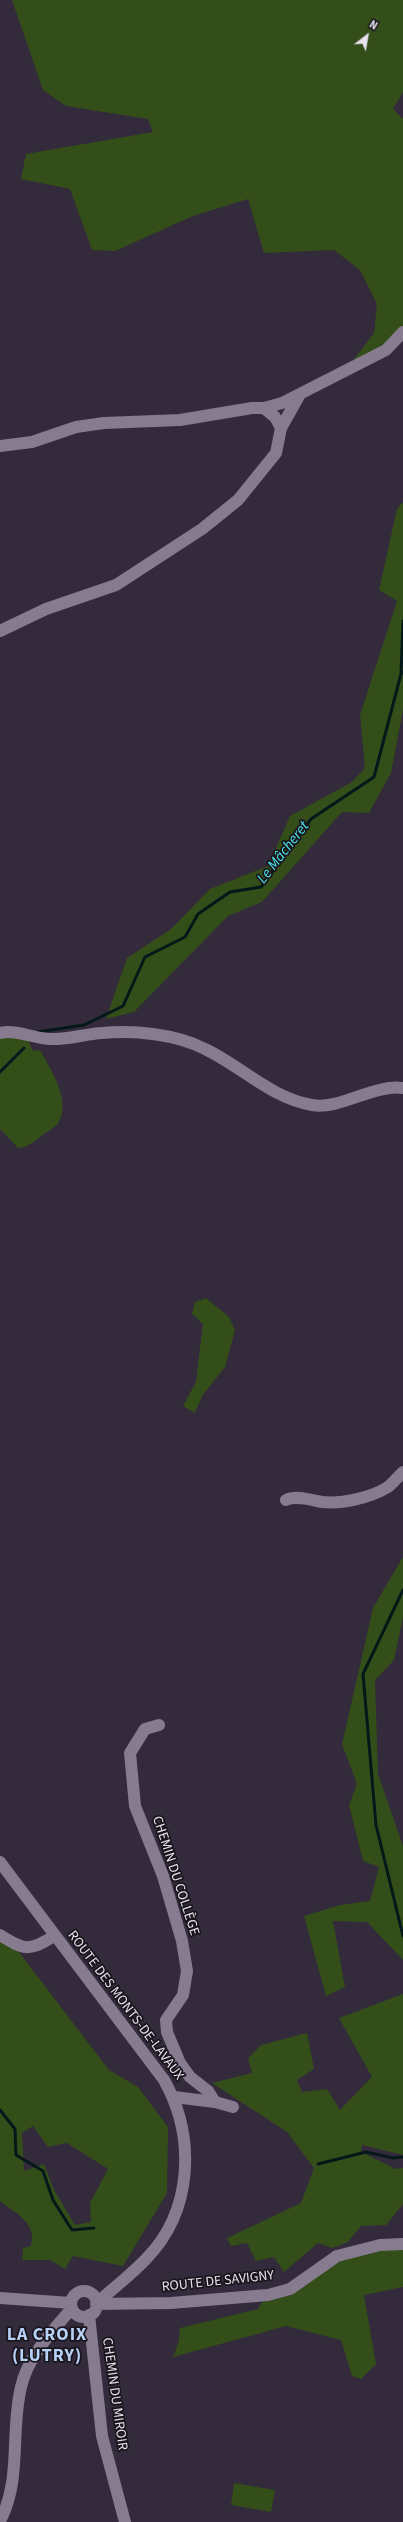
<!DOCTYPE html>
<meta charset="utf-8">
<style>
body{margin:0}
#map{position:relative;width:403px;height:2522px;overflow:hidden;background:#332a3b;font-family:"Source Sans 3",sans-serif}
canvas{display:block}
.north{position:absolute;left:347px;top:16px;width:40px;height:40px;-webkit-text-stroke:3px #19151c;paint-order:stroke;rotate:31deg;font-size:11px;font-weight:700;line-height:16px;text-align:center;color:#e7e2ed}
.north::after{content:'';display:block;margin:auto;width:14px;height:18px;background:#e7e2ed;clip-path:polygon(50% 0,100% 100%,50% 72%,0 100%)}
</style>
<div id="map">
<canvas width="403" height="2522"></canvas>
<div class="north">N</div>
</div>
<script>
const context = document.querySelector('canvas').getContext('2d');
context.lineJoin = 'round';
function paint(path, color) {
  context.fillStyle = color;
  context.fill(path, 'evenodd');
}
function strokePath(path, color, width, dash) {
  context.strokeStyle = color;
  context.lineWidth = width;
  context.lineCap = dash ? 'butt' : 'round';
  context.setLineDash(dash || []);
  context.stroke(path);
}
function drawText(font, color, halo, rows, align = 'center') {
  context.font = font + ' "Source Sans 3",sans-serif';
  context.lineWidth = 3.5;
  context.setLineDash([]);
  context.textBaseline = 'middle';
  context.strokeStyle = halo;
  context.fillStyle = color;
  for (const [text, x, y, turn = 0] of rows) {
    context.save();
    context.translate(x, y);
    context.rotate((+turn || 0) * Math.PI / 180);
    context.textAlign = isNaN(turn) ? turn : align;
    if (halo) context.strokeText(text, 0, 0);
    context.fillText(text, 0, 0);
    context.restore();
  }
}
paint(new Path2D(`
 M12 0H403V92L393 109 403 119V332L346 370 374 333 377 304 360 270 334 250 264 253 248 199 193 216 115 251 92 250 70 189 21 179 26 154 153 132 148 119 66 106 43 90Z
 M403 502V710L391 773 369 813 342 812 262 902 228 916 134 1012 106 1019 127 958 171 929 210 889 268 866 290 816 352 782 365 768 360 715 397 601 379 590 397 509Z
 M0 1038H27L33 1051 40 1050C51 1070 73 1102 57 1125 54 1128 48 1131 44 1134 35 1141 29 1147 18 1148L0 1129Z
 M206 1298 229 1317 235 1330 225 1367 202 1396 195 1413 183 1406 196 1382 203 1324 192 1314 195 1302Z
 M403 1557V1617L394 1660 375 1680 378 1774 403 1846V1960L367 1922 333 1921 345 1987 326 1996 304 1916 340 1905 370 1901 379 1867 363 1861 349 1805 357 1784 342 1744 373 1608Z
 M0 1938 15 1947 109 2070 138 2087 168 2127 167 2193 123 2266 73 2256 65 2269 50 2260H22L23 2248 31 2246C37 2222 16 2214 0 2201ZM33 2126 48 2147 67 2143 108 2169 90 2203 91 2222 75 2225 54 2190 44 2164 24 2171 22 2133Z
 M403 1994V2155L362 2145 361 2152 396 2169 403 2168V2204L386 2225 361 2226 348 2242 333 2248 318 2243 284 2272 274 2257 256 2261 247 2243 231 2246 227 2238 301 2203 314 2168 287 2132 212 2083 252 2073 248 2058 261 2045 307 2033 314 2069 297 2080 302 2092 327 2089 340 2110 372 2077 339 2018Z
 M390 2248 403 2249V2287L364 2295 376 2364 361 2379 352 2376 341 2340 286 2326 173 2357 179 2341 180 2328 258 2309 262 2302 291 2295 340 2259Z
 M234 2483 275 2490 271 2512 231 2505Z`), '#344e1a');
strokePath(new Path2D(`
 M401 674 403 621
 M38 1032 84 1025 123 1006 145 957 185 937 198 914 230 892 261 887 311 819 374 777 401 674 403 672
 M0 1072 24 1048
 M403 1590 363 1674 376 1825 403 1936
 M0 2110 15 2129 16 2155 43 2171 53 2200 72 2230 94 2228
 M318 2164 366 2152 393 2158 403 2157`), '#051819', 3);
strokePath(new Path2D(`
 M264 408 275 417 281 428
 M0 446 32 442 76 427 104 423 180 420 252 408H264L282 403 386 350 403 332
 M0 631 46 609 116 585 202 529 238 500 276 453 281 428 299 396
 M0 1033C17 1029 34 1039 51 1039 67 1040 85 1034 102 1033 134 1030 176 1034 205 1049 241 1066 271 1098 312 1105 340 1110 374 1084 403 1088
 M286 1500C296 1495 311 1500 322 1502 342 1504 370 1498 388 1487 393 1483 398 1477 403 1472
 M159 1725 145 1729 130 1753 135 1806 163 1876 182 1941 187 1971 183 1995 166 2020 167 2032 180 2063 190 2077 208 2091 215 2102
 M0 1862 164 2080C196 2137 193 2211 146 2259 131 2275 112 2289 96 2304
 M0 1935C24 1950 29 1952 54 1936
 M174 2097 215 2102 233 2107
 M71 2304a13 13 0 1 1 26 0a13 13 0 1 1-26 0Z
 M0 2298 71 2303
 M96 2304 171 2303 268 2295 290 2289 337 2256 380 2245 403 2244
 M89 2315 102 2436 125 2522
 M0 2521C22 2479 10 2432 21 2387 28 2356 52 2332 72 2308`), '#867b8f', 12);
drawText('14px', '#e7e2ed', '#19151c', [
 ["CHEMIN DU COLLÈGE",175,1876,72],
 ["ROUTE DES MONTS-DE-LAVAUX",125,2006,53],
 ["ROUTE DE SAVIGNY",218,2282,-6],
 ["CHEMIN DU MIROIR",114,2394,82]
]);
drawText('italic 15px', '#4de8ed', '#19151c', [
 ["Le Mâcheret",284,853,-52]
]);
context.letterSpacing = '1px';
drawText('bold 18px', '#b7d1f7', '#19151c', [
 ["LA CROIX",47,2336],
 ["(LUTRY)",47,2357]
]);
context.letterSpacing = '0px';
</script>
